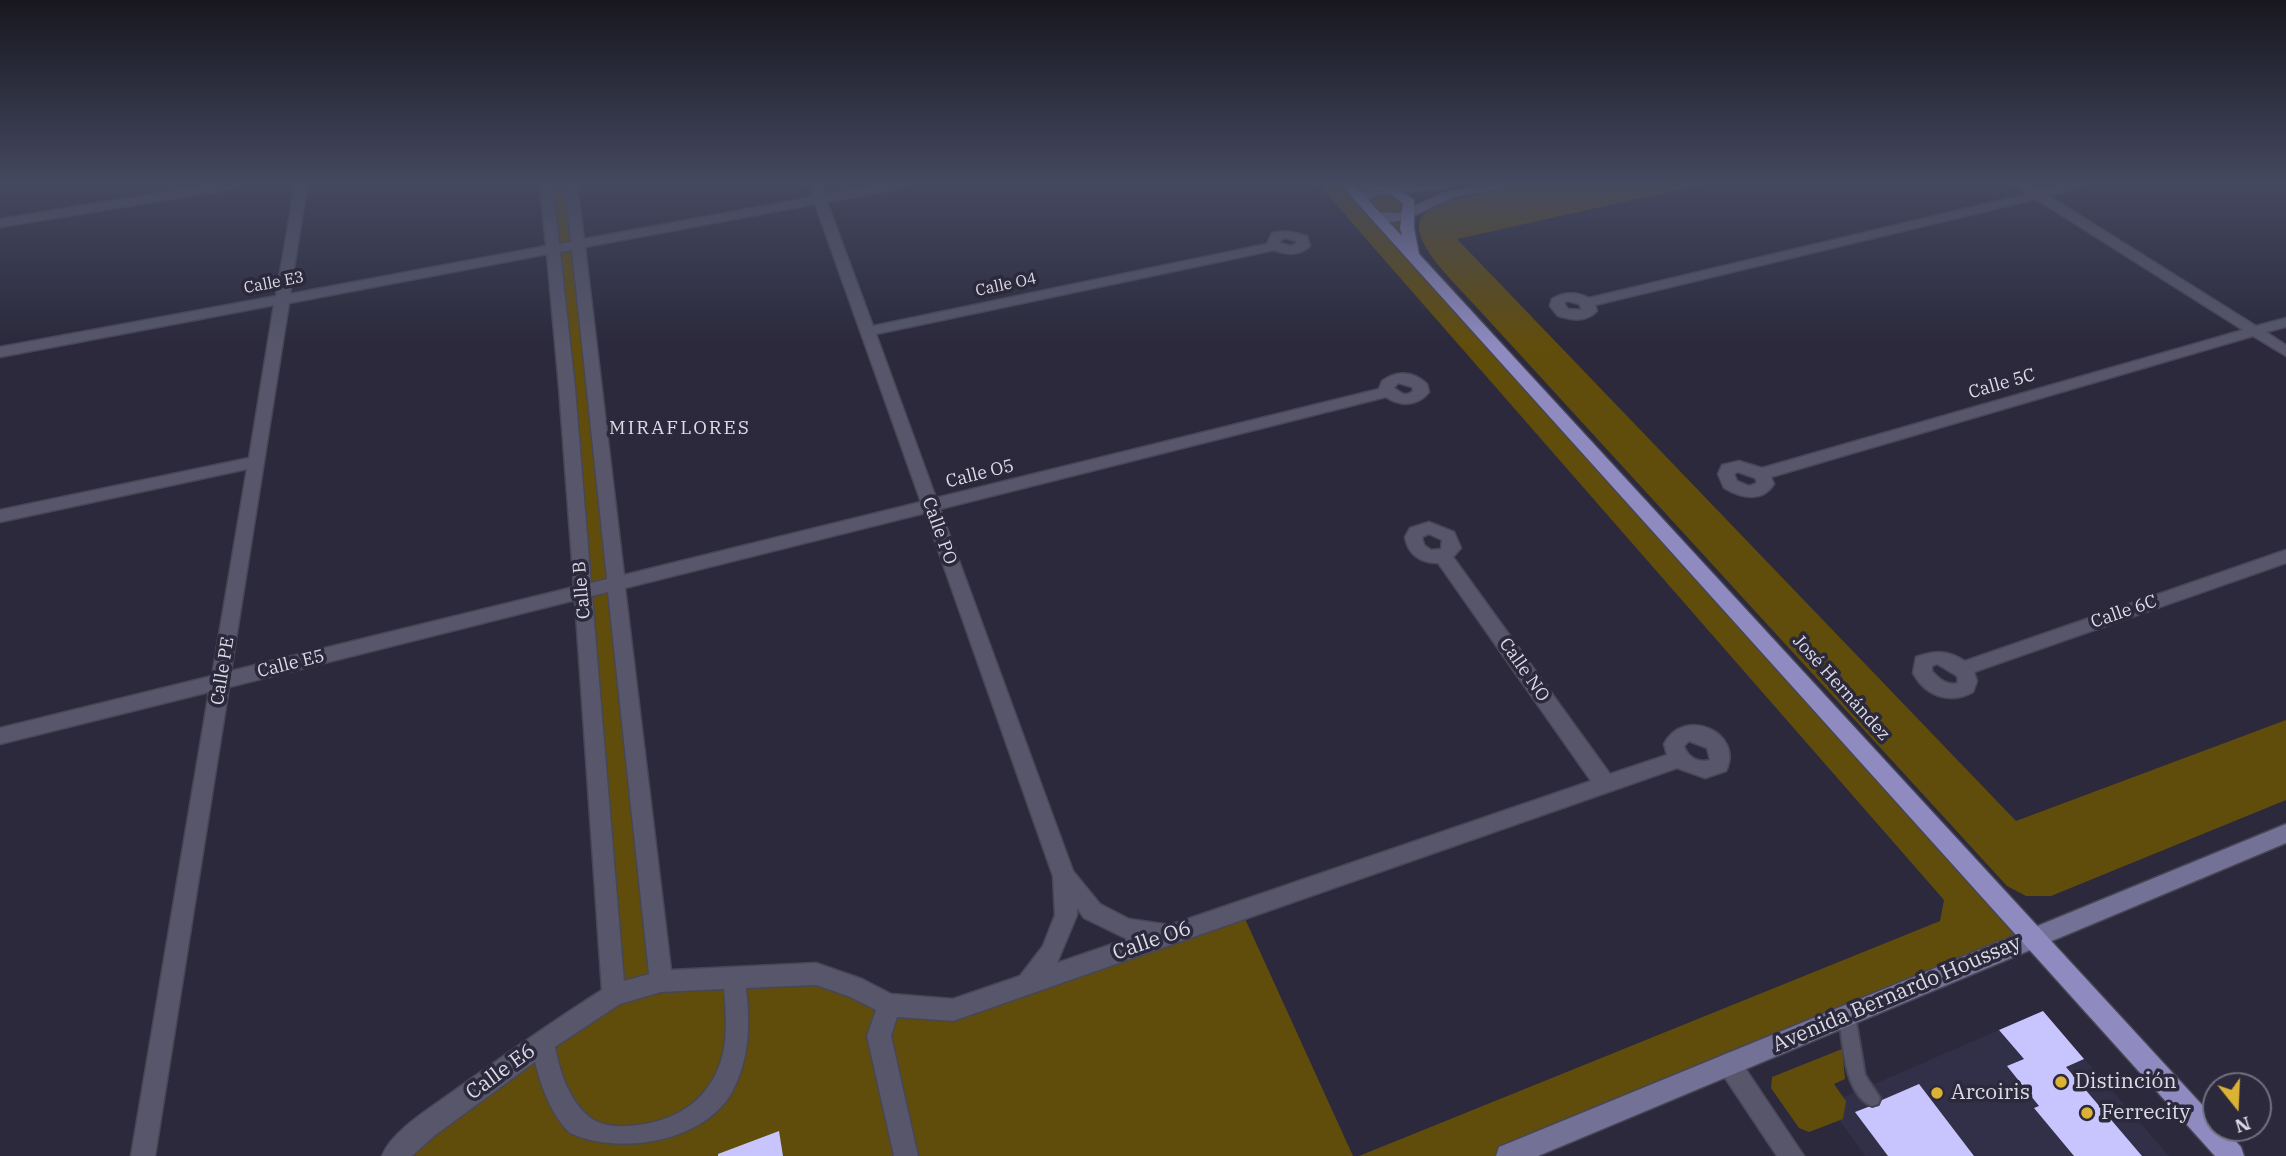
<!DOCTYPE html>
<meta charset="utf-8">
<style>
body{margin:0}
#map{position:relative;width:2286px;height:1156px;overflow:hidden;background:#2b293b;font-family:"IBM Plex Serif",serif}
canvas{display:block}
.north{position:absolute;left:2202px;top:1072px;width:70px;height:70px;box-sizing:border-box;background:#2b293b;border:2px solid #71707f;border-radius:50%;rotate:162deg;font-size:19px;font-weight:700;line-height:28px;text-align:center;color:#dbdbe6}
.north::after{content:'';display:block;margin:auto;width:24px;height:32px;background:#dbb233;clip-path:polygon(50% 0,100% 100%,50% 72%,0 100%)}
</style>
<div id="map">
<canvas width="2286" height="1156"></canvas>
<div class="north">N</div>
</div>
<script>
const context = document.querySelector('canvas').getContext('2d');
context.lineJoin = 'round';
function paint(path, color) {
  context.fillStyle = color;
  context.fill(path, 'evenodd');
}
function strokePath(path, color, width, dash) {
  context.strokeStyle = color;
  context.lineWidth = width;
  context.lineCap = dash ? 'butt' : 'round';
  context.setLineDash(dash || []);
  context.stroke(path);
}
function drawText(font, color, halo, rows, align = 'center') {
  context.font = font + ' "IBM Plex Serif",serif';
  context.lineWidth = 7;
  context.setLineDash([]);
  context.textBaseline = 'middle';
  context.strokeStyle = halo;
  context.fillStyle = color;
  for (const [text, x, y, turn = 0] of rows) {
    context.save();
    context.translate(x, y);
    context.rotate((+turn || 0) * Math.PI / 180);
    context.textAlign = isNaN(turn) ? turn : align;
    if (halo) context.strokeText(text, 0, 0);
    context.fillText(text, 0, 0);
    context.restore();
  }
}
paint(new Path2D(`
 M2043 1011 2169 1156H1865L1828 1104Z`), '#323048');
paint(new Path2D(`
 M546 185H571L661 981 764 975 854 987 953 1010 1241 910 1353 1156H394L614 995Z
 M1319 185H1371L1404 197 1413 253 2033 937 1508 1156H1359L1940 921 1944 900Z
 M1518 185H1700L1457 239 2016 821 2286 720V800L2051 896H2026L2007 886 1470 300C1456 284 1408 240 1421 218 1426 209 1440 204 1449 200Z
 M1842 1049 1845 1079 1834 1084 1846 1101 1843 1119 1809 1132 1799 1128 1771 1088 1772 1077Z`), '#614d0b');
paint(new Path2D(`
 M2043 1011 2084 1059 2066 1067 2142 1156H2074L2034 1108 2039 1106 2007 1066 2024 1059 1999 1030Z
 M1919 1084 1974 1156H1888L1855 1112 1868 1107 1879 1106 1882 1100Z
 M779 1131 783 1156H718V1154Z`), '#c7c4fe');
const lane = new Path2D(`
 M1847 1008 1853 1010 1855 1016 1865 1075 1880 1098 1878 1104 1872 1106C1844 1095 1843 1042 1839 1016L1841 1010Z`);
const street = new Path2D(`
 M209 185H238L232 189 0 227V219Z
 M295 185H307L290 294 546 246 540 185H552L559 244 571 242 565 185H577L584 239 813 197 809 185H821L825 195 877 185H903L897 189 827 202 873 326 1267 244 1272 233C1286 230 1294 232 1307 236L1310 246C1298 256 1288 255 1274 250L876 334 936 498 1379 389 1382 381C1396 370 1414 371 1427 384L1429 392C1418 406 1400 407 1386 397L940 509 1073 871 1100 904 1129 919 1170 925 1591 781 1438 563C1421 563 1408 555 1405 537L1410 528 1429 522 1454 532 1461 548 1453 557 1610 774 1667 755 1664 744C1684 705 1745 733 1726 771L1705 778 1677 768 953 1021 897 1017 891 1036 918 1156H894L867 1036 876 1010 848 996 816 985 746 988C750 1025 750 1058 732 1092 705 1142 618 1156 570 1133 551 1115 541 1086 535 1062L434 1136 412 1156H382C392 1130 435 1105 458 1088 506 1054 553 1021 602 990L575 600 229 687 155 1156H131L209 692 0 744V728L212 676 247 469 0 522V510L249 458 274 305 0 357V347L276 296ZM815 204 921 502 624 575 585 247ZM1286 238 1296 241V244L1290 246 1280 243 1282 239ZM572 250 607 579 591 583 575 387 560 252ZM547 254 559 387 574 587 231 671 289 303ZM1398 383 1412 387 1413 391 1408 394H1403L1394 388ZM925 513 1053 876 1055 915 1043 946 1020 976 953 999 891 994 862 979 816 963 671 970 625 588ZM1429 534 1442 540 1441 549 1431 550 1424 545 1422 537ZM608 592 649 974 624 981 592 596ZM1689 741 1707 748 1710 760C1699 763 1688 758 1684 746ZM1077 908 1084 918 1127 939 1057 963 1077 915ZM724 989C726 1015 729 1044 718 1069 702 1107 667 1124 627 1126 613 1127 598 1125 587 1115 568 1097 560 1072 555 1047L620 1004 661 992Z
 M2016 185H2031L2040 191 2064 185H2086L2049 196 2256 326 2286 318V327L2266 332 2286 345V356L2253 336 1771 477 1774 484C1762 503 1741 498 1724 488L1718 474 1722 465 1739 461 1762 468 2243 330 2036 199 1595 305 1597 311C1585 323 1573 320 1558 316L1550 306 1552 299C1564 291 1577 292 1589 298L2027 194ZM1568 301 1579 304 1582 310 1568 309 1564 303ZM1738 472 1755 478 1757 483 1749 486 1737 481 1734 474Z
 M2286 550V563L1974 672 1977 681 1973 692C1950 705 1925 696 1913 673L1916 657C1935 650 1947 650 1965 661ZM1937 664 1957 676 1958 683C1947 686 1939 679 1932 671V666Z
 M1729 1052 1737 1056 1804 1156H1777L1721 1072 1717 1064 1721 1056Z`);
const secondary = new Path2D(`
 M1402 185H1451L1445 189 1377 195 1362 204 1356 200C1365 184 1385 186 1402 185Z
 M1481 185H1505L1503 188C1485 192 1465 193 1448 200 1426 208 1392 234 1370 216L1376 212 1399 213 1442 193Z
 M2286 824V843L1538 1156H1496L1499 1147Z`);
const primary = new Path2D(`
 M1341 185H1354L1402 236 1400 228 1403 204 1392 195 1365 185C1386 185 1398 187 1414 200V228L1419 254 2216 1120V1128H2223L2241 1147 2244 1156H2215Z`);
strokePath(lane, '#474655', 4);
strokePath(street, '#474655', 3);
strokePath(secondary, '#474655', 3);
strokePath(primary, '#474655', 3);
paint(lane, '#57566a');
paint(street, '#57566a');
paint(secondary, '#737195');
paint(primary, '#8f8bc0');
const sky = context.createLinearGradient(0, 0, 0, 347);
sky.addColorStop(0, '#181720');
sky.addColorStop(0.53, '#444960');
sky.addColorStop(1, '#44496000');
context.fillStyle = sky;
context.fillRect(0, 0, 2286, 347);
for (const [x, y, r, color] of [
 [2061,1082,7,"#dbb233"],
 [1937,1093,7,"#dbb233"],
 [2087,1113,7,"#dbb233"]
]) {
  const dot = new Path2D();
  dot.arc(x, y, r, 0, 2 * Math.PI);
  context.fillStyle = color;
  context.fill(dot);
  strokePath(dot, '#2b293b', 2.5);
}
drawText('16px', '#dbdbe6', '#2b293b', [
 ["Calle E3",274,283,-11],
 ["Calle O4",1006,285,-12]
]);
drawText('18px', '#dbdbe6', '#2b293b', [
 ["Calle 5C",2002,384,-16],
 ["Calle O5",980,474,-14],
 ["Calle PO",939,531,70],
 ["Calle B",582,590,-95],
 ["Calle 6C",2124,612,-19],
 ["Calle E5",291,664,-14],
 ["Calle NO",1524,670,55],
 ["Calle PE",223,671,-81],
 ["José Hernández",1841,688,48]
]);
context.letterSpacing = '2px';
drawText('19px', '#dbdbe6', '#2b293b', [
 ["MIRAFLORES",680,429]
]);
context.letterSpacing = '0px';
drawText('21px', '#dbdbe6', '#2b293b', [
 ["Calle O6",1152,941,-19],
 ["Avenida Bernardo Houssay",1897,994,-23],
 ["Calle E6",501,1072,-36]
]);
drawText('21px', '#dbdbe6', '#2b293b', [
 ["Distinción",2075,1082],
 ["Arcoiris",1951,1093],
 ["Ferrecity",2101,1113]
], 'left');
</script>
